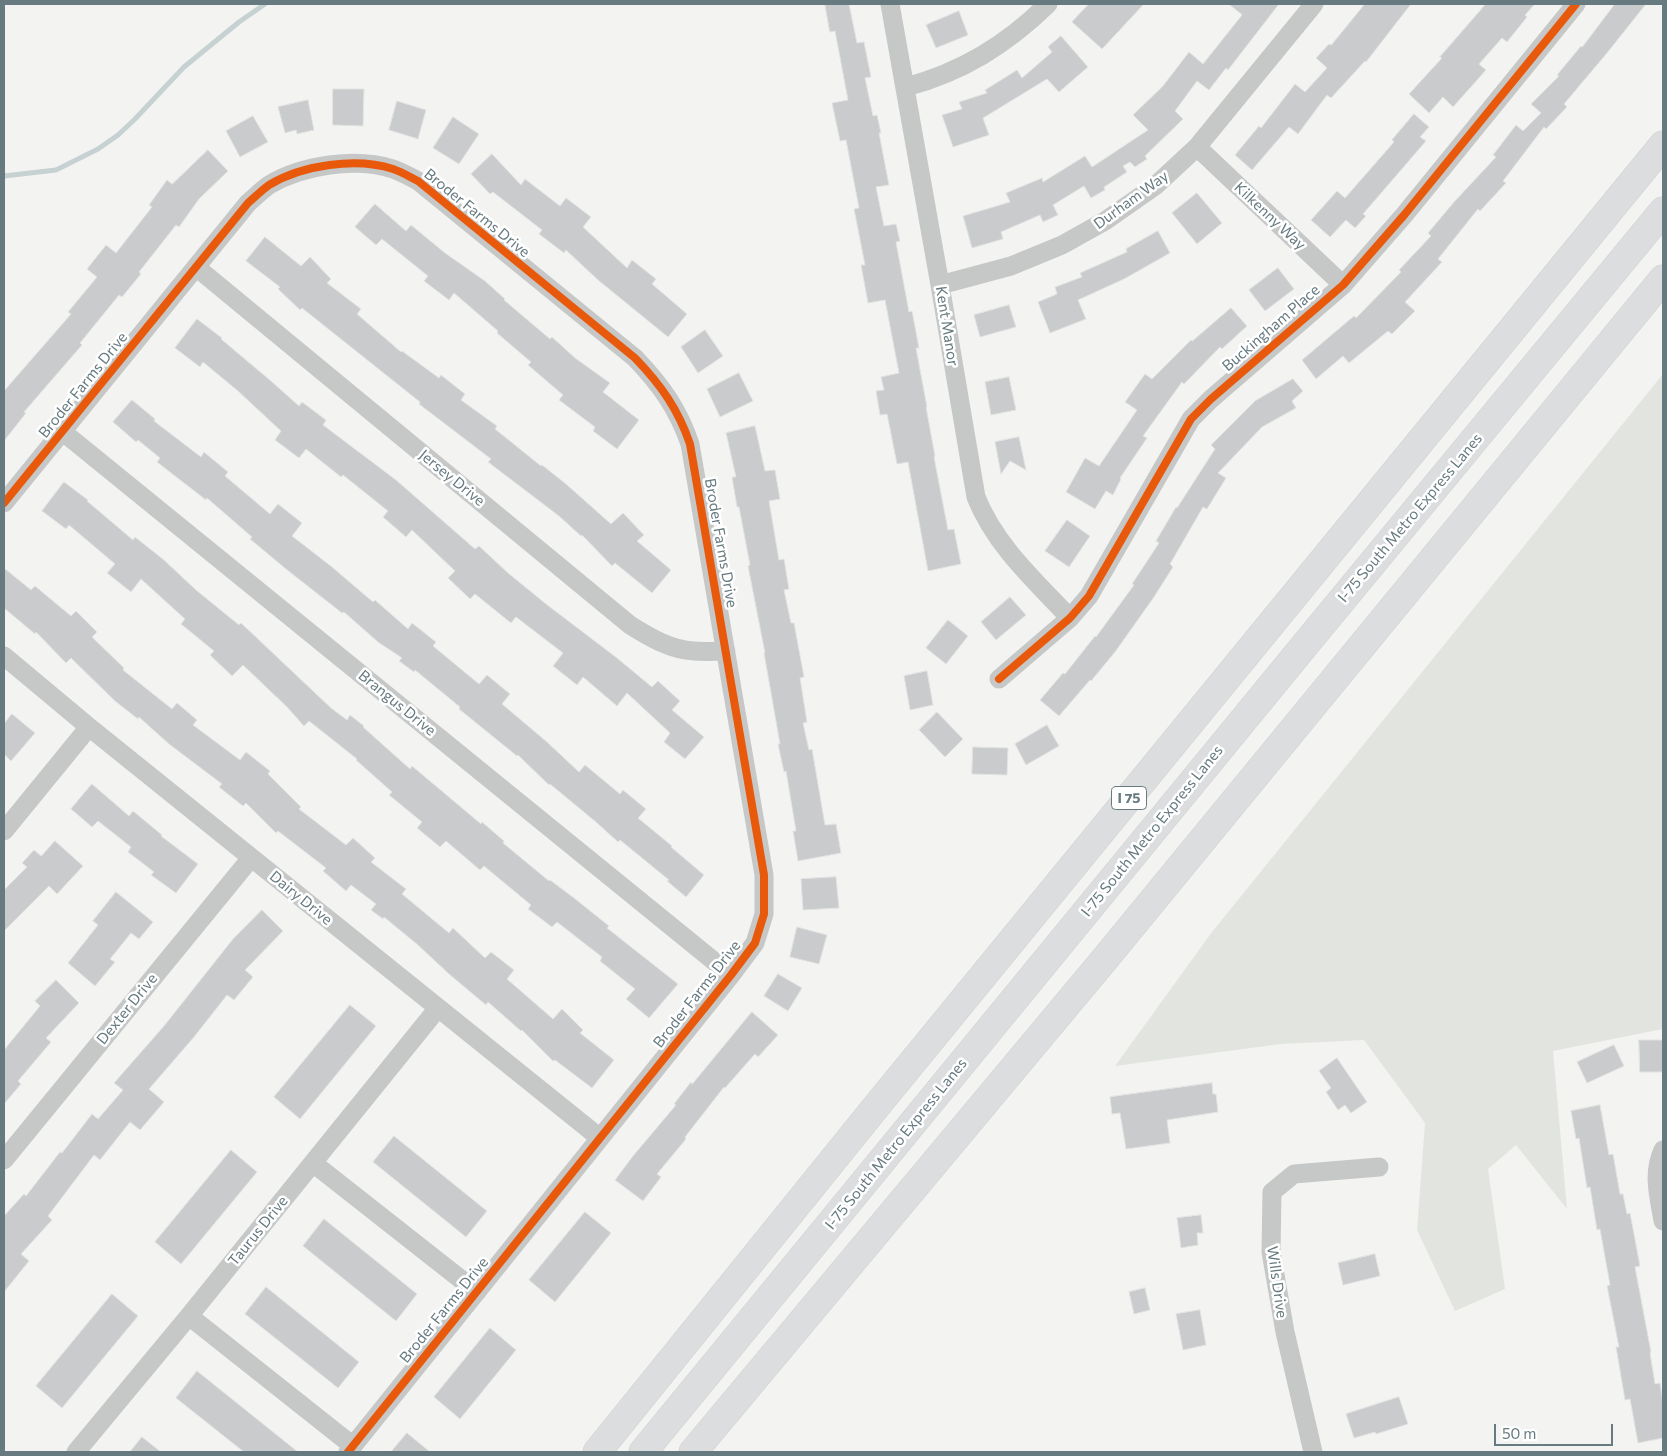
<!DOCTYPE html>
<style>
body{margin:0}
#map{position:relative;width:1667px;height:1456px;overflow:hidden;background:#f3f3f2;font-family:Commissioner,sans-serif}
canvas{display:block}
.frame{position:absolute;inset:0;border:5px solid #667a80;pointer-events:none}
.scale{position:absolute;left:1494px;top:1424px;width:119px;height:22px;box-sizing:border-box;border:2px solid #667a80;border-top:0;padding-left:6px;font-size:15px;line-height:18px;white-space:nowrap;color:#667a80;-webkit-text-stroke:4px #fff;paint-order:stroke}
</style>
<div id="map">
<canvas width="1667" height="1456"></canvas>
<div class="frame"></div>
<div class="scale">50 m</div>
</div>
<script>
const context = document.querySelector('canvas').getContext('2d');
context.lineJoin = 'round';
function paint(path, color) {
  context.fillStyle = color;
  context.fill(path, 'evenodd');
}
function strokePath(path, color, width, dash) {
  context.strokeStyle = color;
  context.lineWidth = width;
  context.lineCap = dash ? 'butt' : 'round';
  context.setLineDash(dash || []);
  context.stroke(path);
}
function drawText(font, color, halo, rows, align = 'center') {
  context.font = font + ' Commissioner,sans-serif';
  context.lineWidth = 5;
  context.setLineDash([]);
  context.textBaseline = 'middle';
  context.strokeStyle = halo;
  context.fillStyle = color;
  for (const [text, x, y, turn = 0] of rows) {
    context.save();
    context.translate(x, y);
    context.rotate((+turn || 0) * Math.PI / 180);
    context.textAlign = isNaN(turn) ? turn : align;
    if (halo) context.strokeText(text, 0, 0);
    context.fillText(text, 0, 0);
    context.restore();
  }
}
paint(new Path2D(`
 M1663 374V1029L1553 1051 1567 1209 1516 1145 1488 1169 1505 1289 1455 1311 1417 1230 1425 1123 1364 1040 1281 1044 1115 1066 1212 932Z`), '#e2e5df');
strokePath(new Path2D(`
 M4 176 56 170 98 149 118 135 135 119 184 67 239 22 265 4`), '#c6d1d1', 5);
const building = new Path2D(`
 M825 4H849L857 43 864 42 871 77 865 78 873 116 877 115 881 133H879L889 185 876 187 884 226 896 224 900 241 896 242 909 312 912 311 919 348H916L927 407H926L935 456 934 457 948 530 954 529 961 564 928 571 908 462 897 464 887 414 880 415 876 391 884 390 881 377 899 373 885 300 868 303 861 265H865L854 209 859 208 846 140 840 141 832 103 848 100 835 31 830 32Z
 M1089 4H1144L1102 49 1072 22Z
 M1229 4H1279L1228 70 1226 68 1209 90 1197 81 1175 111 1183 119 1145 156 1147 159 1135 167 1130 162 1123 166 1127 172 1104 187 1105 190 1091 198 1084 186 1053 205 1058 215 1043 222 1040 215 1001 232 1003 239 972 248 963 216 1010 202 1006 193 1042 178 1043 182 1085 156 1092 167 1148 130 1133 115 1163 86 1189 52 1203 64 1242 15Z
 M1365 4H1411L1366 62 1365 61 1331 98 1327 95 1298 134 1289 127 1252 170 1235 155 1259 126 1261 128 1295 84 1305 92 1327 68 1316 58 1329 44 1331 45Z
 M1486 4H1535L1525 15 1527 17 1507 42 1502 38 1479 64 1486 70 1453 107 1443 97 1429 113 1409 94 1442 58 1440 57Z
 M1615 4H1646L1607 53 1564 104 1567 107 1546 129 1544 127 1503 181 1506 183 1480 211 1478 209 1438 259 1442 262 1405 302 1415 311 1392 334 1388 331 1349 363 1343 356 1316 379 1302 360 1354 316 1356 318 1401 272 1399 270 1431 236 1428 233 1454 202 1496 157 1493 155 1516 125 1523 131 1541 113 1531 104 1559 76 1557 75 1581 46 1582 47Z
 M959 11 968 35 936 48 926 25Z
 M1061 36 1088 67 1059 92 1047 79 983 118 989 135 953 147 942 115 962 109 959 102 987 93 985 90 1017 70 1022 78 1052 52 1048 47Z
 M333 89H364L363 126 333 125Z
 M308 100 314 130 297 134 296 130 285 133 278 107Z
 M397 101 426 110 418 139 389 130Z
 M1414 114 1429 127 1420 137 1426 141 1363 214 1366 216 1355 228 1346 220 1330 237 1311 220 1337 191 1345 198 1394 142 1392 140Z
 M253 116 268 142 240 157 226 131Z
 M453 117 479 134 459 164 433 148Z
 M208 150 228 171 199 199 179 227 176 225 139 272 141 274 122 297 119 295 80 343 82 345 24 412 26 413 4 441V391L71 314 68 312 97 277 87 269 106 245 116 253 152 207 149 205 167 180 172 184Z
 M492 154 521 185 525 179 560 206 566 198 591 217 583 227 627 268 632 260 656 279 652 284 687 314 668 337 598 280 566 250 564 253 539 234 542 230 493 192 490 194 471 174Z
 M1197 193 1222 223 1197 244 1172 213Z
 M375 204 406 231 411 225 445 253 485 281 505 299 504 300 550 339 552 337 575 358 610 383 603 392 639 420 617 449 593 431 595 427 559 400 563 395 528 365 531 362 497 333 498 331 454 293 449 300 424 281 428 276 382 239 376 245 355 227Z
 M1158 231 1170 253 1124 279 1078 300 1086 319 1050 333 1038 302 1057 294 1055 287 1082 277 1080 273 1127 252 1126 249Z
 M265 237 301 266 310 257 331 279 327 283 361 309 357 314 401 352 402 351 439 378 441 375 465 394 461 400 497 426 495 429 541 466 542 465 566 484 611 524 623 513 644 535 637 541 671 570 652 593 615 563 612 566 582 535 581 536 559 516 488 462 491 459 419 404 420 402 302 308 300 310 278 289 280 287 246 261Z
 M1278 268 1294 289 1265 311 1249 290Z
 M1009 305 1016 327 980 337 974 315Z
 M1231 308 1247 326 1222 349 1220 347 1184 384 1182 382 1143 436 1147 438 1120 478 1121 479 1113 495 1106 491 1095 509 1066 492 1085 458 1099 466 1137 410 1125 402 1145 374 1152 379 1191 340 1192 341Z
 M197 319 222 338 221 339 271 381 299 406 302 402 326 420 323 425 396 480 475 549 479 546 508 573 546 604 617 658 652 687 658 681 680 701 672 710 704 737 685 759 664 742 670 733 627 693 617 706 583 677 577 685 553 666 563 653 516 617 511 623 475 594 470 599 448 578 455 571 412 530 406 537 383 517 388 511 343 475 341 477 306 449 299 458 275 440 281 431 238 391 203 362 200 367 175 348Z
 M705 330 723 356 698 373 681 347Z
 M739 373 753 401 720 417 707 389Z
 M1009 377 1016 410 991 415 985 382Z
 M1293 379 1303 391 1292 401 1296 408 1262 427 1218 473 1226 478 1207 509 1203 507 1170 564 1173 567 1154 597 1115 652 1091 681 1090 680 1059 716 1040 700 1063 673 1065 674 1095 636 1096 637 1134 585 1132 584 1159 543 1156 541 1176 507 1177 508 1215 449 1211 445 1255 401Z
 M132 400 155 419 154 421 201 457 204 452 228 472 225 476 270 514 278 504 302 523 292 536 332 567 373 602 375 600 408 629 412 623 436 642 433 646 479 684 487 675 510 694 502 704 547 742 579 772 585 765 620 794 623 790 646 809 638 818 672 846 671 847 704 875 686 897 667 881 669 880 620 840 618 842 596 822 550 784 549 785 518 755 517 756 459 709 460 707 415 670 414 672 399 661 402 658 378 642 344 612 342 613 286 569 250 539 252 537 207 498 206 500 157 462 160 458 138 440 136 442 113 422Z
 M755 426 765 471 775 470 780 499 769 501 779 560 784 559 789 589 784 590 791 623H794L804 677 800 678 807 722 803 723 809 750 812 749 825 825 836 824 841 853 798 861 793 831H796L786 771 784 772 778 744H780L764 653H765L748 566 750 565 739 507H737L732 477H736L726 433Z
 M1019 437 1026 470 1010 461 1001 474 995 442Z
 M64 482 88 500 87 501 133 540 135 537 164 560 196 590 239 625 241 623 331 708 347 720 350 715 364 726 363 727 410 769 412 766 481 824 482 822 504 841 503 843 549 881 550 880 574 898 609 926 607 928 678 984 649 1018 626 999 635 989 600 961 602 957 557 922 552 927 528 909 531 905 484 866 480 870 446 841 440 847 417 828 422 822 389 795 392 792 356 760 357 759 309 721 304 726 287 707 243 665 232 676 210 655 214 651 181 624 185 619 141 579 131 592 107 573 115 564 69 525 66 529 42 511Z
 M1067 520 1090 536 1069 567 1045 551Z
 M4 568 31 590 35 586 71 616 76 611 97 632 92 637 124 668 123 670 172 709 177 703 197 720 193 725 240 760 246 752 270 771 268 774 301 807 299 809 346 845 353 838 375 858 371 862 406 889 402 894 449 933 453 928 485 958 491 952 514 970 507 979 553 1019 562 1009 583 1030 580 1033 614 1060 592 1088 555 1060 553 1061 522 1030 521 1031 488 1002 486 1005 449 974 418 945 384 917 383 919 371 910 376 904 351 885 346 891 323 871 326 868 278 831 276 833 246 803 243 806 219 787 222 784 169 744 139 717 138 719 115 701 71 658 66 663 36 632 35 634 4 608Z
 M1010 597 1026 615 996 640 981 622Z
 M948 620 968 636 946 664 926 648Z
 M927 671 933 705 910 710 904 676Z
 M937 712 963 739 945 757 919 730Z
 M12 714 35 733 11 761 4 754V724Z
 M1047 725 1059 746 1026 765 1015 744Z
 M973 747 1008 748 1007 775 972 774Z
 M92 784 129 816 133 811 162 835 161 836 198 864 176 893 151 875 154 872 128 852 131 847 98 821 92 827 71 809Z
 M55 841 83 866 57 894 49 886 4 931V890L27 867 22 863 34 850 41 856Z
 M836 877 839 908 803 910 801 879Z
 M116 892 153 922 139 939 131 933 110 959 115 962 95 986 68 963 98 925 93 921Z
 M262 910 283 931 245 970 253 977 234 1000 227 995 194 1037 149 1089 164 1102 140 1130 130 1122 100 1160 94 1155 48 1216 52 1220 21 1254 29 1261 4 1292V1216L24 1194 26 1196 60 1152 62 1153 92 1114 98 1119 123 1090 114 1083 164 1026 233 939Z
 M797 927 827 935 819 964 790 957Z
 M778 974 802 988 788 1011 764 996Z
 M56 980 79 1003 46 1038 51 1042 18 1081 21 1084 4 1104V1050L40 1006 35 1001Z
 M350 1005 376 1026 300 1119 274 1097Z
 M752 1012 778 1035 758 1057 755 1054 725 1088 724 1087 685 1137 686 1139 657 1174 661 1177 643 1201 615 1180 633 1156 676 1105 674 1104 691 1082 692 1084Z
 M1639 1040H1663V1072H1640Z
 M1614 1045 1624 1066 1587 1083 1577 1062Z
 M1337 1058 1367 1102 1351 1113 1345 1105 1338 1110 1326 1092 1331 1088 1319 1071Z
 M1212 1083 1213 1094H1216L1218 1112 1167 1120 1170 1143 1126 1149 1120 1113 1112 1114 1110 1097Z
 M1600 1105 1609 1155 1613 1154 1620 1194H1623L1627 1214 1630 1213 1640 1266 1635 1267 1651 1352 1650 1353 1655 1384 1660 1383 1663 1404V1438L1638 1443 1630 1399 1625 1400 1616 1347H1619L1607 1286 1610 1285 1600 1229 1597 1230 1590 1187 1587 1188 1579 1138 1576 1139 1571 1111Z
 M394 1136 487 1211 466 1237 373 1162Z
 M231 1150 257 1172 181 1264 155 1242Z
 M585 1212 611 1233 555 1302 529 1280Z
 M1201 1215 1203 1233H1197L1198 1245 1181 1248 1177 1218Z
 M324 1219 417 1294 396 1321 303 1246Z
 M1375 1254 1380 1276 1343 1285 1338 1263Z
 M266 1287 359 1362 338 1388 245 1314Z
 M1145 1288 1150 1310 1134 1314 1129 1292Z
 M112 1294 138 1316 62 1408 36 1386Z
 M1200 1310 1206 1345 1183 1350 1176 1314Z
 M490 1328 516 1350 460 1419 434 1397Z
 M197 1371 298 1452H244L176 1398Z
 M1399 1397 1408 1424 1376 1434 1375 1432 1354 1438 1346 1414Z
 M407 1433 430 1452H391Z
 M142 1437 161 1452H130Z`);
paint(building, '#cacbcc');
strokePath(building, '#e2e2e2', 1);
const highway = new Path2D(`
 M597 1452 875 1108 1663 145
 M643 1452 1309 640 1663 211
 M693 1452 1104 960 1663 279`);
strokePath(highway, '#cfd0d0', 29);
strokePath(new Path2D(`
 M890 4 940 285 976 497C995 545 1035 581 1070 618
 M906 87C962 72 1006 45 1048 4
 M1197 147 1343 285
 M196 267 630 625C649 637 671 650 694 651 705 652 715 651 726 651
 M940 285 1011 266 1062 245 1105 221 1155 186 1197 147 1314 4
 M63 432 731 975
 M4 503 248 203C255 197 262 190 269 185 302 165 356 157 393 169 402 172 410 177 418 181L635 358C661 385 678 409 690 444L764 875V914L755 943 731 975 348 1452
 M4 656 89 727 600 1138
 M999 679 1070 618 1089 596 1191 419 1211 399 1343 285 1405 214 1576 4
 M4 831 89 727
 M1663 1150C1652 1173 1659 1197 1663 1221
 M4 1160 251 858
 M313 1163 477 1292
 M189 1316 353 1446
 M76 1452 189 1316 438 1008
 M1313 1452 1285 1332 1271 1252 1272 1192 1294 1174 1379 1167`), '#c6c8c8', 19);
strokePath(highway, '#dcddde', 28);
strokePath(new Path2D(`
 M4 503 248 203C255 197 262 190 269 185 302 165 356 157 393 169 402 172 410 177 418 181L635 358C661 385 678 409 690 444L764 875V914L755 943 731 975 348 1452
 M999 679 1070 618 1089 596 1191 419 1211 399 1343 285 1405 214 1576 4`), '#e8590c', 8);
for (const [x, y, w] of [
 [1129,798,35]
]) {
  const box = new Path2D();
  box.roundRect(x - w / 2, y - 11.5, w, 23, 4);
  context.fillStyle = '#fff';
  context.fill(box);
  strokePath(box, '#667a80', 1);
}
drawText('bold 14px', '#667a80', null, [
 ["I 75",1129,798]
]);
drawText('15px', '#667a80', '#fff', [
 ["Durham Way",1131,200,-36],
 ["Broder Farms Drive",477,213,39],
 ["Kilkenny Way",1270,216,43],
 ["Kent Manor",947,326,81],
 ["Buckingham Place",1271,328,-41],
 ["Broder Farms Drive",83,385,-51],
 ["Jersey Drive",452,478,39],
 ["I-75 South Metro Express Lanes",1410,518,-50],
 ["Broder Farms Drive",721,543,80],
 ["Brangus Drive",397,703,39],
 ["I-75 South Metro Express Lanes",1152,831,-51],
 ["Dairy Drive",301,898,39],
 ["Broder Farms Drive",697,994,-52],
 ["Dexter Drive",127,1009,-51],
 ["I-75 South Metro Express Lanes",896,1144,-51],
 ["Taurus Drive",258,1231,-51],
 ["Wills Drive",1277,1282,82],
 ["Broder Farms Drive",444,1310,-51]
]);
</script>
